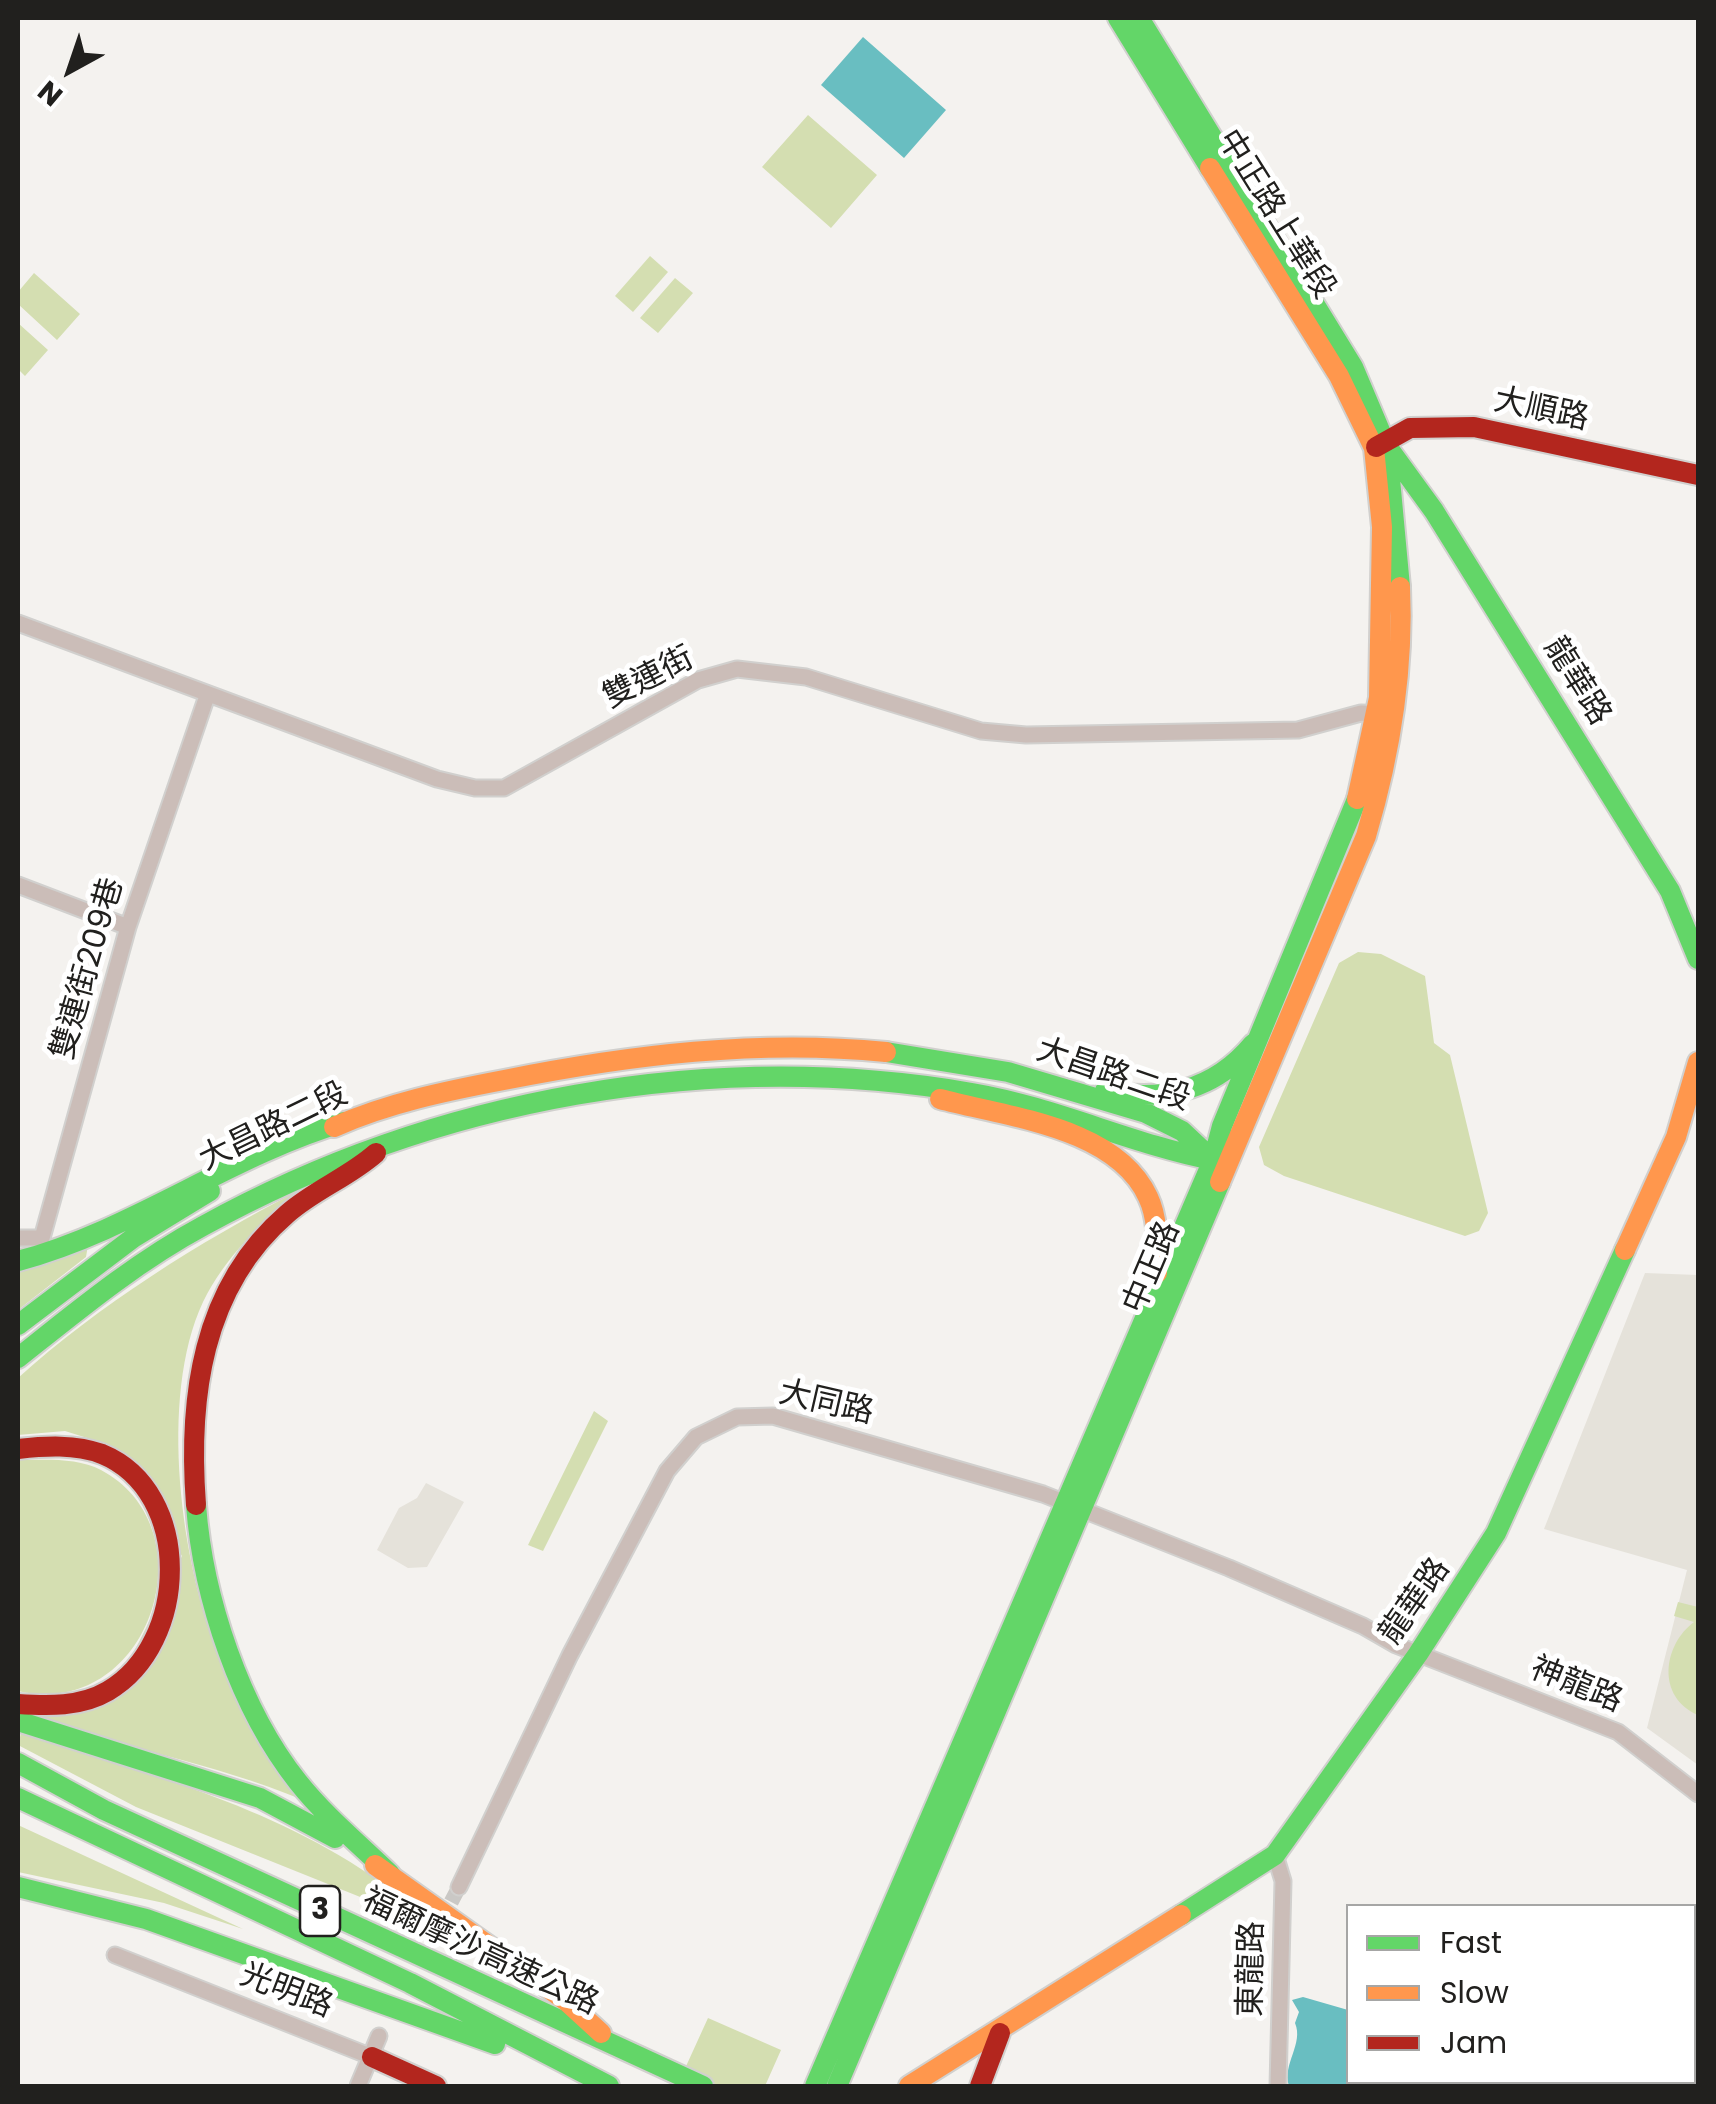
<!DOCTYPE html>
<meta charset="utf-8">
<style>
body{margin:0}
#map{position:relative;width:1716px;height:2104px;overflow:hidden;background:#f4f2ef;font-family:Poppins,sans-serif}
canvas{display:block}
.frame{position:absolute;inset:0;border:20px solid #21201e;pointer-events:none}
.legend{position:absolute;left:1346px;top:1904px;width:350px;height:180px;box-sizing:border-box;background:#fff;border:2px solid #a6a6a5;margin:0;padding:12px 18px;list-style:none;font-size:30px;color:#21201e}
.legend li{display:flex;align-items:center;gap:20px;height:50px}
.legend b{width:50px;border:2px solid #a6a6a5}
.north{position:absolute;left:20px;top:20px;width:100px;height:100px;-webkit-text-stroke:8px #fff;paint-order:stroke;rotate:220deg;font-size:28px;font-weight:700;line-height:40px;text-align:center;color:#21201e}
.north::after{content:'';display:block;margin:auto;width:35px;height:45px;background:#21201e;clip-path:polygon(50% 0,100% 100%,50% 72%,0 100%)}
</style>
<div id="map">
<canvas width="1716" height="2104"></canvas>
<div class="frame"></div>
<ul class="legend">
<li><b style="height:12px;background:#63d668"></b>Fast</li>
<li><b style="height:12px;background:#ff974d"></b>Slow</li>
<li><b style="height:12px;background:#b3261e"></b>Jam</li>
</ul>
<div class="north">N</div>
</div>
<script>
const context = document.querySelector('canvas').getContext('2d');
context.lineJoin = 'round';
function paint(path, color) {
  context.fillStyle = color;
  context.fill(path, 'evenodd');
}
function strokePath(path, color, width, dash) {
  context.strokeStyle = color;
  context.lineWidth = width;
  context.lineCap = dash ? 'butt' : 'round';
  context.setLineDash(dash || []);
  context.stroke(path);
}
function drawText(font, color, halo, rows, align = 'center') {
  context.font = font + ' Poppins,"Noto Sans TC",sans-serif';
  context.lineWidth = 10;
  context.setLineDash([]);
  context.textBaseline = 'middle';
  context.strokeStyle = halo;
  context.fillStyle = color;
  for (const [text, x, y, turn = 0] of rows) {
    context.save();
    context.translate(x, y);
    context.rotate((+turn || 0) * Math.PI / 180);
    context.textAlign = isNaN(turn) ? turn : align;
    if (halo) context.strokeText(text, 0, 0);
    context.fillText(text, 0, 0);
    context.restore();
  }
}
paint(new Path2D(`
 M1645 1273 1698 1275V1765L1647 1728 1687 1570 1544 1529Z
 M426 1483 464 1502 427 1567 408 1568 377 1550 399 1508 417 1498Z`), '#e5e2da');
paint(new Path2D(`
 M808 115 877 175 831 228 762 167Z
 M650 256 668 272 633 312 615 296Z
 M34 273 80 314 57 340 18 304V292Z
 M675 278 693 293 658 333 640 318Z
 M18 323 48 350 25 376 18 369Z
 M1358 952 1381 954 1425 976 1434 1043 1450 1055 1488 1213 1479 1231 1465 1236 1284 1176 1264 1165 1259 1147 1339 963Z
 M296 1192C260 1225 225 1257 203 1302 158 1398 181 1566 221 1662 241 1710 276 1756 303 1800 212 1762 115 1747 23 1713L109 1702 182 1556 103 1443 65 1431 18 1435V1378C99 1305 199 1242 296 1192Z
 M88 1245 86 1257 18 1310V1270Z
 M594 1411 608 1421 543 1551 528 1545Z
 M18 1460C43 1460 77 1457 101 1470 212 1529 150 1721 18 1691Z
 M1678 1602 1698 1607V1715C1656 1697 1663 1645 1694 1622L1674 1616Z
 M21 1733C151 1775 282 1808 393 1891 409 1903 426 1913 440 1929L136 1807 18 1745Z
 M18 1825 243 1929 164 1903 18 1872Z
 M708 2018 781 2050 765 2086H677Z`), '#d4deb1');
paint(new Path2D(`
 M863 37 946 110 904 158 821 85Z
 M1303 1997 1348 2010V2082H1374L1373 2086H1289C1282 2064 1304 2044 1295 2023L1299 2012 1292 2000Z`), '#69bec1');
strokePath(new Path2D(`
 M419 1963 459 1887`), '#cac8c5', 15, [15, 8]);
const street = new Path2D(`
 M18 623 437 779 475 788H504L698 680 737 669 806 677 981 731 1026 735 1298 730 1361 713 1387 714
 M18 885 128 927
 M18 1238H42L128 927 207 696
 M1275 1855 1283 1881 1278 2086
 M459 1887 570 1655 667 1471 696 1437 737 1417 773 1416 1043 1494 1229 1568 1363 1626 1396 1645 1618 1732 1698 1794
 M115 1955 372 2057
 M358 2086 379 2036`);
const fast = new Path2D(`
 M1118 18 1210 168
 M1139 18 1353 367 1386 445 1434 511 1670 891 1698 959
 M1387 447 1400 587
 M886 1052 1008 1072 1146 1113 1182 1131 1213 1160
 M1105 1091C1163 1102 1214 1091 1253 1044
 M18 1261C134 1230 229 1156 344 1122
 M18 1325 133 1238 210 1191
 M18 1358C77 1311 136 1262 203 1226 435 1098 711 1048 972 1093 1055 1107 1131 1144 1213 1160
 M196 1505C203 1598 240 1709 298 1782 325 1816 359 1844 390 1874
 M18 1721 260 1798 335 1838
 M18 1763 104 1810 703 2086
 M18 1798 410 1983 609 2086
 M18 1887 146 1919 495 2044
 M1181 1915 1275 1855 1418 1654 1496 1533 1625 1250
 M815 2086 1213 1160 1222 1126 1357 799
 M837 2086 1220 1182`);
const slow = new Path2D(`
 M1210 168 1339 376 1374 448 1382 527 1379 698 1357 799
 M940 1099C1007 1117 1116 1127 1148 1197 1159 1220 1157 1248 1157 1273
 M334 1127C388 1103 446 1091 504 1080 629 1055 759 1039 886 1052
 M1220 1182 1366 836C1390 755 1404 672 1400 587
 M1625 1250 1676 1137 1698 1062
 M375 1865 565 2000 601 2033
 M909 2086 1181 1915`);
const jam = new Path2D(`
 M1376 447 1410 428 1474 427 1698 475
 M18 1449C45 1446 75 1444 102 1454 194 1492 189 1644 108 1691 81 1707 48 1706 18 1704
 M196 1505C188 1400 201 1288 287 1214 314 1190 349 1177 376 1153
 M372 2057 436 2086
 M980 2086 1000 2033`);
strokePath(street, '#d1d0ce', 19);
strokePath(fast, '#d1d0ce', 24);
strokePath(slow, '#d1d0ce', 24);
strokePath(jam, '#d1d0ce', 24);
strokePath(street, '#cbbdb8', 15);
strokePath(fast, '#63d668', 20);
strokePath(slow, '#ff974d', 20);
strokePath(jam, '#b3261e', 20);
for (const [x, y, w] of [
 [320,1911,40]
]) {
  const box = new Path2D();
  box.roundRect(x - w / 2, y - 25, w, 50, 8);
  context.fillStyle = '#fff';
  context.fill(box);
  strokePath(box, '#21201e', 2.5);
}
drawText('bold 30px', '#21201e', null, [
 ["3",320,1911]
]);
drawText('32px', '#21201e', '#fff', [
 ["中正路上華段",1275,215,58],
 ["大順路",1541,411,12],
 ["雙連街",649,679,-27],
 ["龍華路",1576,682,58],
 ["雙連街209巷",89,969,-74],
 ["大昌路二段",1113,1076,19],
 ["大昌路二段",274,1128,-26],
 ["中正路",1153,1268,-67],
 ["大同路",826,1404,13],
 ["龍華路",1416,1602,-55],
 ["神龍路",1576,1686,22],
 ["福爾摩沙高速公路",480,1953,25],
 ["東龍路",1253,1969,-89],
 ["光明路",286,1992,21]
]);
</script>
